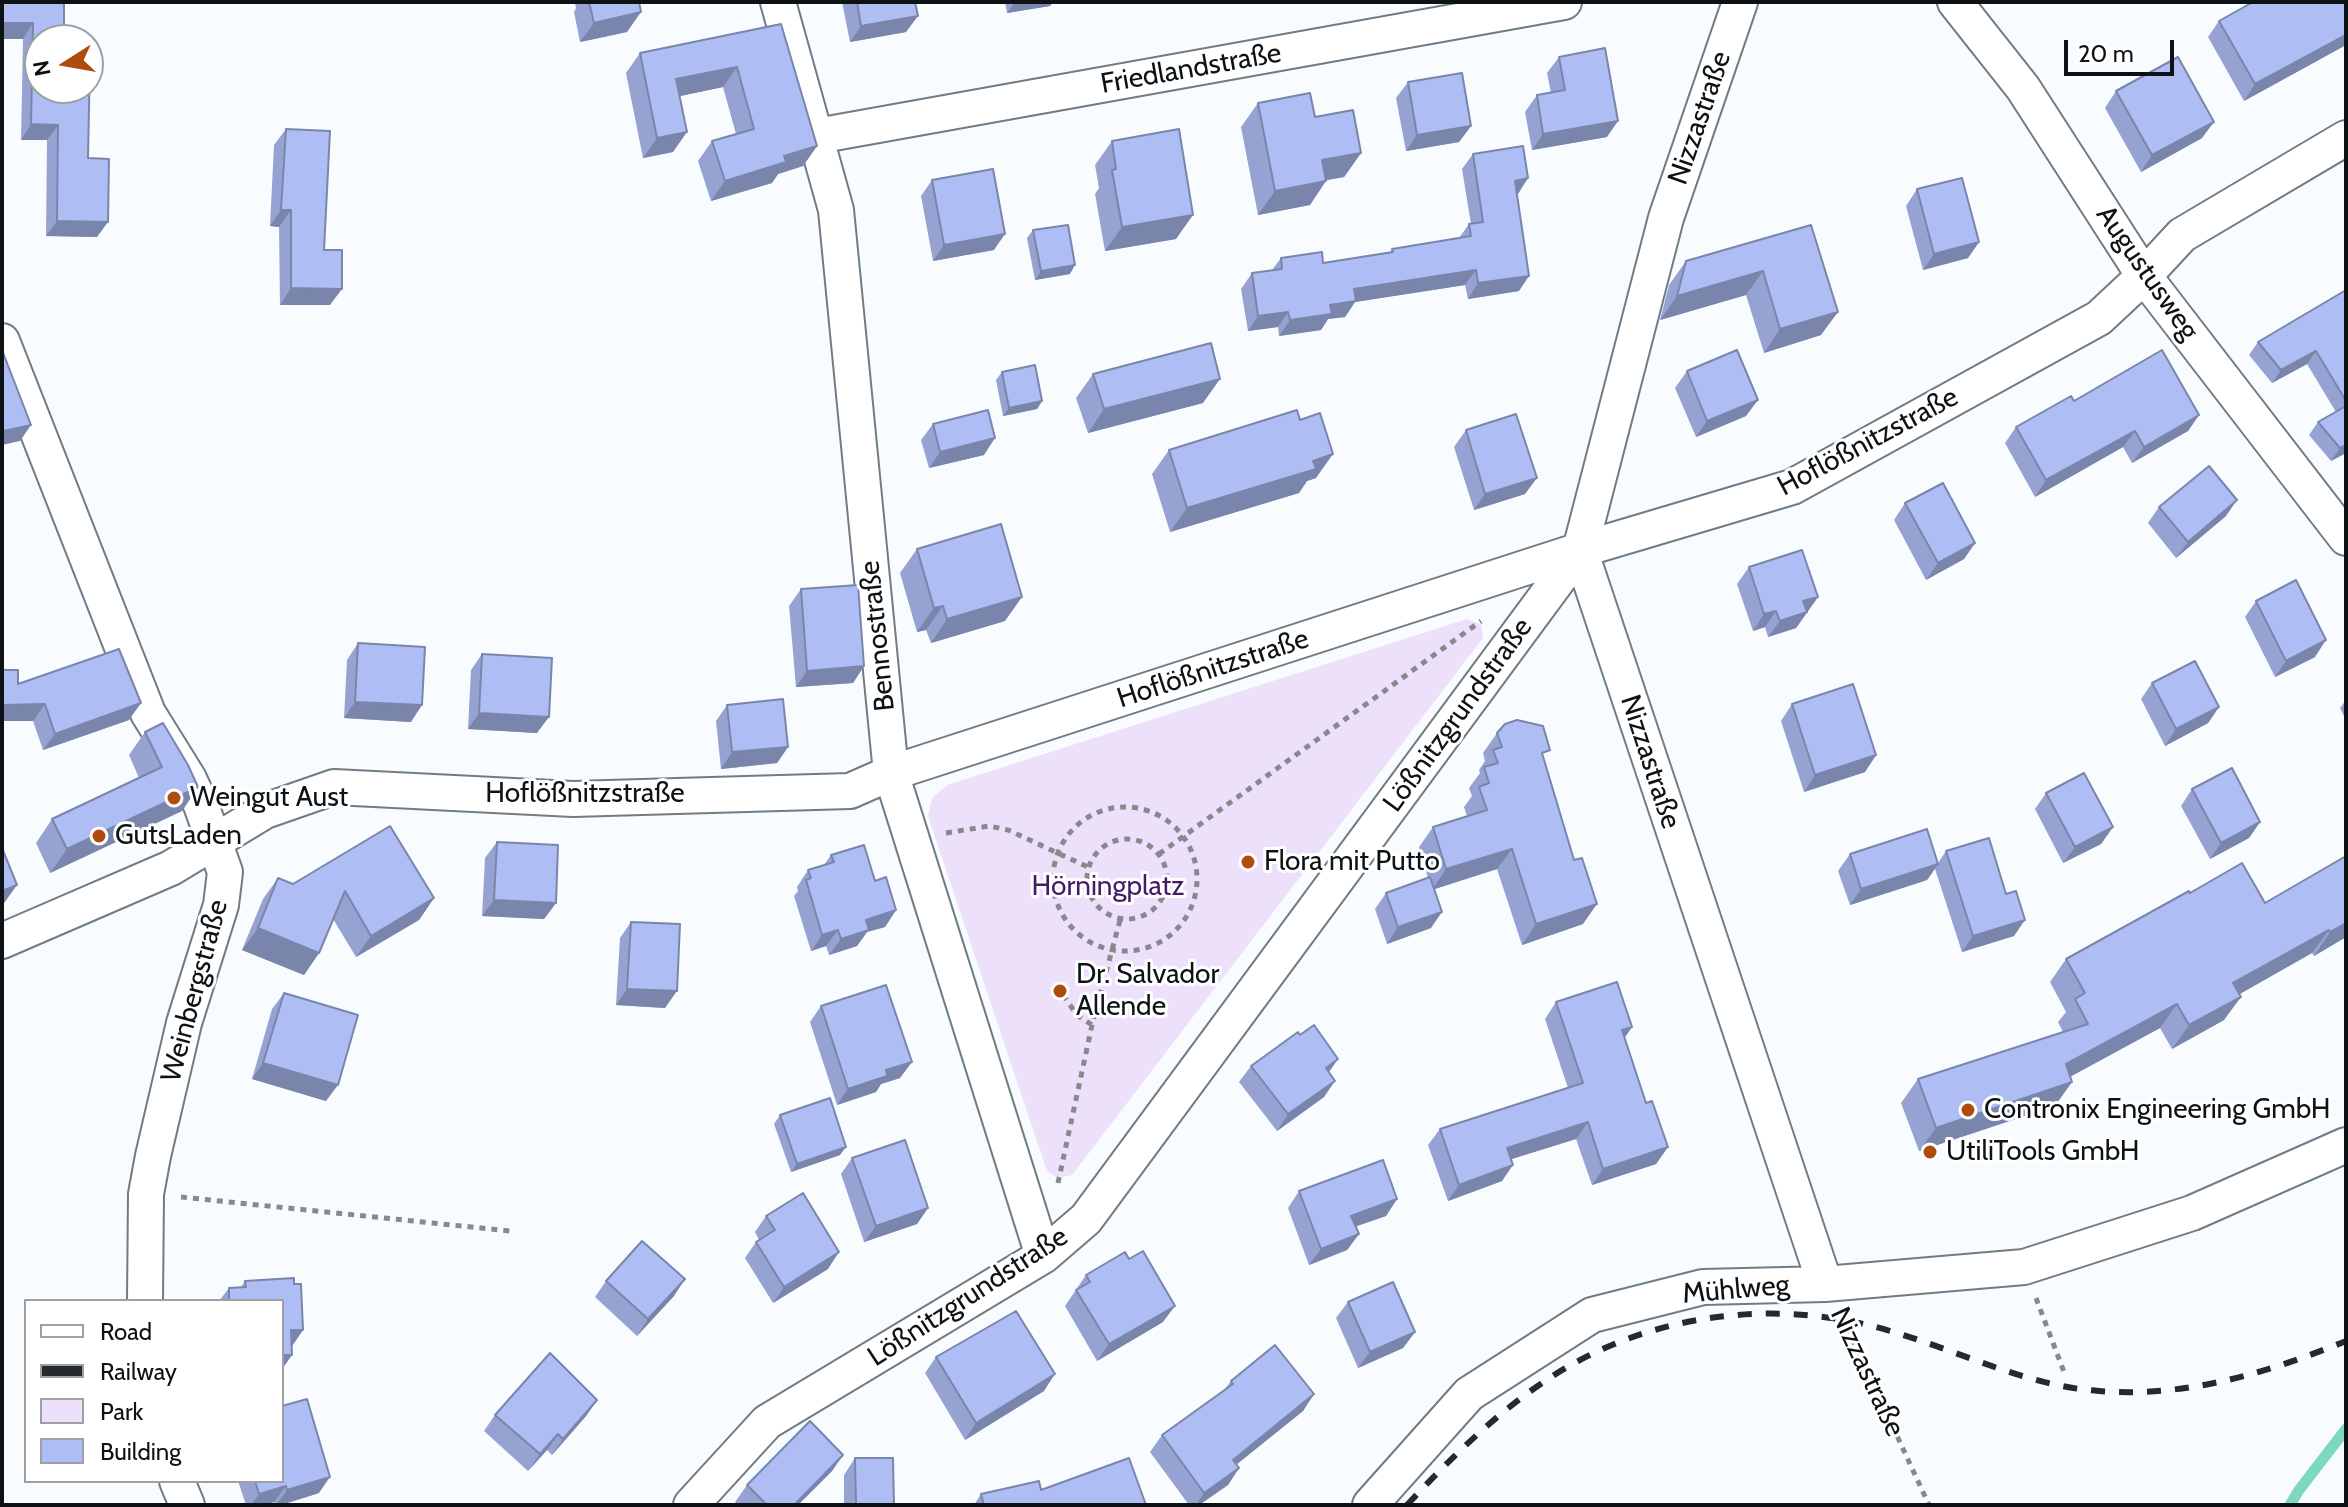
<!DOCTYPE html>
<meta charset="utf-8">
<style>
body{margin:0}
#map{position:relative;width:2348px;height:1507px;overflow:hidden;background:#f9fcfe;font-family:Cabin,sans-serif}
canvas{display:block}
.frame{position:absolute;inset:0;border:4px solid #0d1215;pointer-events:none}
.legend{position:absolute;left:24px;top:1299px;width:260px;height:184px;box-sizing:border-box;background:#fff;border:2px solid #9ea0a1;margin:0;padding:10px 14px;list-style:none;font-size:24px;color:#0d1215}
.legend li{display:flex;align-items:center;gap:16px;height:40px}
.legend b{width:40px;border:2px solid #9ea0a1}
.north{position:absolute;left:24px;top:24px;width:80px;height:80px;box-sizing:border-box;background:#fff;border:2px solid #9ea0a1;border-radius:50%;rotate:259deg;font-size:22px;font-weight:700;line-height:32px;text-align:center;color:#0d1215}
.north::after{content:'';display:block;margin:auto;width:28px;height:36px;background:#ad4c0c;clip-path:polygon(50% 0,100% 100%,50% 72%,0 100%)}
.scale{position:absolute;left:2064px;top:40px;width:110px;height:36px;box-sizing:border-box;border:4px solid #0d1215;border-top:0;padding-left:10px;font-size:24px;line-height:28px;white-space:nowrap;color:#0d1215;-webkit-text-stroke:6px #fff;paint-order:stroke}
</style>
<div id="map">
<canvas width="2348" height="1507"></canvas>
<div class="frame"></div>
<ul class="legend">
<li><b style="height:10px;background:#fff"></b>Road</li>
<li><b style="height:10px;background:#252a2d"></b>Railway</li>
<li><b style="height:22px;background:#ece0fb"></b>Park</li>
<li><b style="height:22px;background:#aebef4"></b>Building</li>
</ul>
<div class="north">N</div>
<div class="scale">20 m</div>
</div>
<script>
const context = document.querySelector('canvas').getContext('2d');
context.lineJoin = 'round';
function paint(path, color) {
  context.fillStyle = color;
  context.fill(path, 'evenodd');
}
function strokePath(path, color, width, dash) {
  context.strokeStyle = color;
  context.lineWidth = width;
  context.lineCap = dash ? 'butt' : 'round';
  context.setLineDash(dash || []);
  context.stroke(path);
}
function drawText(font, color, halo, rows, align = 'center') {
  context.font = font + ' Cabin,sans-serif';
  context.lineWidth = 6;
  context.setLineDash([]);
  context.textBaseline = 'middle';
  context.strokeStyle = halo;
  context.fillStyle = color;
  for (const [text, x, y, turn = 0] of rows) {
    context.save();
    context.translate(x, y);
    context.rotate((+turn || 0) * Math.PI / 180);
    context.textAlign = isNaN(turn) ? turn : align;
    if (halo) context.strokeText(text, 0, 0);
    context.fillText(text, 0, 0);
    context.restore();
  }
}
paint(new Path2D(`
 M1467 619 1481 624 1483 638 1072 1175 1058 1178 1047 1171 928 816 932 798 947 785Z`), '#ece0fb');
strokePath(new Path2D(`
 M2290 1505 2299 1490 2346 1429`), '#7dd9bd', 11);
const minor = new Path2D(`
 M778 2 836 210 891 773 1043 1256
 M1740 2 1666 218 1580 550 1825 1284
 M1955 2 2023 88 2144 276 2346 538
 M817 136 1564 2
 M2 341 148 713 189 779 201 805 225 872 221 905 184 1023 153 1156 146 1194 145 1301
 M2 941 171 868 265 811 334 787 573 799 850 791 891 773 1580 550 1792 487 2099 318 2144 276 2182 235 2346 138
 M177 1481 187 1505
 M691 1505 767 1422 1043 1256 1086 1219 1580 550
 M1370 1505 1469 1394 1592 1315 1703 1287 1825 1284 2024 1267 2192 1213 2346 1145`);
strokePath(minor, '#707c85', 38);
strokePath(new Path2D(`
 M1053 879a72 72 0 1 1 144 0a72 72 0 1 1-144 0Z
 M946 833 989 826 1008 830 1088 867
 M1087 879a40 40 0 1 1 80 0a40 40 0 1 1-80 0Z
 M1159 854 1481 621
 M1063 995 1077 1015 1092 1025
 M1058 1183 1092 1025 1120 920
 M181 1197 510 1231
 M2036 1298 2064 1372
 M1842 1317 1929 1505`), '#868a8d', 5, [6, 6]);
strokePath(minor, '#fff', 34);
strokePath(new Path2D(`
 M1407 1505C1448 1461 1492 1417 1542 1383 1642 1314 1774 1296 1890 1331 1960 1351 2026 1386 2099 1391 2185 1398 2267 1373 2346 1341`), '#252a2d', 6, [14, 14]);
paint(new Path2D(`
 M64 2 40 40 88 158 97 237 46 236 47 140H21L23 39H2Z
 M575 2H639L627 32 580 42 574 12 576 8Z
 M842 2H915L906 32 850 42Z
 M1005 2H1053L1050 6 1007 13Z
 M2346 2V45L2244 101 2208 37 2219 21Z
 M781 24 817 146 803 166 778 174 772 183 711 201 698 161 712 141 736 134 723 87 679 96 673 152 643 158 626 73 640 53Z
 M1559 57 1607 137 1532 150 1525 112 1537 95 1551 93 1547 73Z
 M1408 82 1471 126 1459 142 1406 151 1396 98Z
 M2116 91 2202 138 2141 172 2105 108Z
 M1258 103 1315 117 1361 153 1344 177 1326 180 1310 205 1258 215 1241 127Z
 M286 129 324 250 330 305H280L279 227 270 226 274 145Z
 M1112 141 1176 239 1105 251 1095 194 1099 188 1095 165Z
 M1473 154 1528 178 1517 194 1519 291 1468 299 1465 285 1355 302 1345 317 1328 319 1321 330 1279 336 1278 327 1248 331 1241 289 1252 273 1272 270 1281 258 1323 263 1390 253 1392 249 1459 238 1469 224H1471L1462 169Z
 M932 180 994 250 933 261 921 196Z
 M1917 189 1979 242 1968 258 1923 270 1906 206Z
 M1811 225 1821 335 1764 353 1746 295 1660 320 1669 285 1686 261Z
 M1033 230 1070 274 1035 280 1027 238Z
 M2346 290V453L2331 461 2309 435 2318 422 2336 412 2307 364 2272 383 2249 355 2258 342Z
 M1687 371 1746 416 1696 437 1675 388Z
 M1002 372 1042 401 1037 409 1003 416 996 380Z
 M1093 374 1203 403 1088 433 1076 398Z
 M2074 401 2199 415 2188 431 2132 463 2123 447 2035 497 2005 443 2016 427Z
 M1300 420 1316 478 1307 481 1299 493 1170 532 1152 474 1169 450Z
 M933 424 984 455 929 468 921 440Z
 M1466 430 1525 494 1474 510 1454 447Z
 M1905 503 1975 543 1964 559 1926 580 1894 520Z
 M2159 507 2226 516 2176 558 2148 523Z
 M917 549 1005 621 931 643 926 630 917 632 900 573Z
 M1749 567 1818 597 1796 628 1768 637 1765 627 1753 631 1737 584Z
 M801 589 864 666 853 683 796 687 789 606Z
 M2256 601 2315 657 2275 677 2245 617Z
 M358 643 411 722 344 718 347 660Z
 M482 654 537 733 468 729 471 670Z
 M2 670 18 684 129 720 43 750 33 721H2Z
 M2152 683 2219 707 2208 723 2165 746 2141 699Z
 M2346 700V720L2340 708Z
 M1792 704 1876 755 1865 772 1804 792 1781 721Z
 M727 705 788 747 777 763 721 769 716 721Z
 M145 732 198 787 182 811 50 873 36 843 52 819 139 778 129 755Z
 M1497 733 1544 759 1583 924 1522 945 1497 869 1434 889 1431 928 1387 944 1375 909 1386 893 1428 878 1419 847 1433 827 1467 816 1464 807 1472 796 1469 788 1480 773 1479 770 1485 761 1483 753Z
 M2192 789 2260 822 2249 838 2210 859 2181 806Z
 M2046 793 2113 827 2101 844 2063 863 2035 809Z
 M497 842 556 903 544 919 482 916 485 858Z
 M1946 851 2014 936 1962 952 1935 869 1927 880 1850 905 1838 871 1850 854 1938 863Z
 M831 855 875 881 896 910 885 927 867 932 857 946 829 955 826 946 811 951 794 896 798 891 797 887 808 870 824 865Z
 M278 878 293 884 434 898 419 920 356 957 333 919 319 953 304 975 242 950 263 899Z
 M2190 893 2265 903 2346 937 2314 956 2312 953 2239 994 2224 1020 2172 1049 2160 1028 2070 1077 2055 1106 1919 1151 1901 1103 1918 1079 2063 1032 2058 1022 2066 1012 2050 982 2066 959Z
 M631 922 665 1008 616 1005 620 938Z
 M284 993 326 1101 252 1079 272 1009Z
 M1556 1002 1632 1027 1624 1038 1646 1103 1668 1147 1656 1164 1592 1185 1576 1139 1511 1159 1502 1181 1448 1201 1428 1145 1440 1129 1568 1088 1545 1019Z
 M821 1006 900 1078 881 1084 876 1092 837 1105 810 1022Z
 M1300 1035 1329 1072 1324 1097 1277 1131 1239 1082 1251 1066Z
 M780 1115 840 1155 791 1172 774 1124Z
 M852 1158 928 1208 917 1224 864 1242 841 1174Z
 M1299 1191 1397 1199 1386 1216 1356 1226 1359 1234 1347 1250 1309 1265 1288 1208Z
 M766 1216 828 1269 773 1303 745 1258 756 1242 759 1240 755 1232Z
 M1086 1275 1163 1322 1097 1361 1065 1306Z
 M245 1281 294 1284 303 1330 292 1346V1355L282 1369V1301H219L229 1288 241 1287Z
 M606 1281 674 1296 637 1336 595 1297Z
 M1348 1302 1415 1332 1403 1348 1358 1368 1336 1318Z
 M936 1357 1044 1391 965 1440 925 1373Z
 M1231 1381 1314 1394 1303 1411 1236 1465 1239 1468 1228 1485 1199 1505H1189L1150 1452 1162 1435 1224 1390Z
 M597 1400 586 1416 552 1455 547 1450 528 1471 484 1431 495 1415Z
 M843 1455 832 1471 798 1505H739L735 1502 747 1485Z
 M855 1458 894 1505H844V1475Z
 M238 1481H282L319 1493 281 1505H275L274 1502 265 1505H246Z
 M1041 1490 1146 1505H974L981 1494Z`), '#96a3d2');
paint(new Path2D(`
 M1015 2H1053L1050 6 1007 13Z
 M641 12 627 32 580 42 594 23Z
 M918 16 906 32 850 42 861 26Z
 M2 23H33L23 39H2Z
 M2346 35V45L2244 101 2255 84Z
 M737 67 723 87 662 100 676 79Z
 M1618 121 1607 137 1532 150 1543 134Z
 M2214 122 2202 138 2141 172 2152 155Z
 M31 124 58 125 47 140H21Z
 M1471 126 1459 142 1406 151 1417 135Z
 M687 132 673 152 643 158 657 138Z
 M817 146 803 166 778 174 772 183 711 201 725 181 784 156Z
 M1361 153 1344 177 1306 184 1322 160Z
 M1528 178 1518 194 1504 196 1515 181Z
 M1326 181 1310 205 1258 215 1275 191Z
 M281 210H291L279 227 270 226Z
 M1193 215 1176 239 1105 251 1122 227Z
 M57 221 108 222 97 237 46 236Z
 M1005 234 994 250 933 261 944 245Z
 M1979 242 1968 258 1923 270 1934 254Z
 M1075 265 1070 274 1035 280 1041 271Z
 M1476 270 1465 285 1355 302 1345 317 1328 319 1321 330 1279 336 1290 320 1330 305 1354 289Z
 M1763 271 1746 295 1660 320 1677 296Z
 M1529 276 1519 291 1468 299 1478 283Z
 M291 288 342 289 330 305H280Z
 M1288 312 1278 327 1248 331 1258 316Z
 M1838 312 1821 335 1764 353 1780 329Z
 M2316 351 2307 364 2272 383 2281 370Z
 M1220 379 1203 403 1088 433 1104 409Z
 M1758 400 1746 416 1696 437 1707 421Z
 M1042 401 1037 409 1003 416 1009 408Z
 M2199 415 2188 431 2132 463 2144 447Z
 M31 425 20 441 2 445V435L4 431Z
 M2135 431 2123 447 2035 497 2046 480Z
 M995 438 984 455 929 468 940 452Z
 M2346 445V453L2331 461 2340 448Z
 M1333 454 1316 478 1307 481 1299 493 1170 532 1187 508Z
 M1537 478 1525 494 1474 510 1485 494Z
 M2237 500 2226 516 2176 558 2188 542Z
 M1975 543 1964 559 1926 580 1938 563Z
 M1022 597 1005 621 931 643 947 619Z
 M1818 597 1796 628 1768 637 1780 621 1803 601Z
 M943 606 926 630 917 632 934 608Z
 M1776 611 1765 627 1753 631 1764 614Z
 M2326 640 2315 657 2275 677 2286 661Z
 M864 666 853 683 796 687 807 671Z
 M355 702 422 705 411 722 344 718Z
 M141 703 129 720 43 750 55 734Z
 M45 704 33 721H2V705Z
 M2219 707 2208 723 2165 746 2176 729Z
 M479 713 549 717 537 733 468 729Z
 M788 747 777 763 721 769 732 752Z
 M1876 755 1865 772 1804 792 1815 775Z
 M198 787 182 811 50 873 67 849Z
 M2260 822 2249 838 2210 859 2221 843Z
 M2113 827 2101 844 2063 863 2075 847Z
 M1512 849 1497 869 1432 890 1446 869Z
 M1938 864 1927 880 1850 905 1861 889Z
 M17 885 2 906V891Z
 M434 898 419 920 356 957 371 936Z
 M494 900 556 903 544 919 482 916Z
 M1597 904 1583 924 1522 945 1536 924Z
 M896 910 885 927 867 932 857 946 829 955 841 939 866 920Z
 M1442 912 1431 928 1387 944 1398 927Z
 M2025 920 2014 936 1962 952 1973 936Z
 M2346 923V937L2314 956 2330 932Z
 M258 928 319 953 304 975 242 950Z
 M838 930 826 946 811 951 822 935Z
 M2329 930 2312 953 2217 1007 2233 983Z
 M627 989 677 991 665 1008 616 1005Z
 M2241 997 2224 1020 2172 1049 2189 1025Z
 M2177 1004 2160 1028 2049 1088 2066 1064Z
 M1632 1027 1621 1043 1622 1030Z
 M1338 1059 1327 1075 1326 1068Z
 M912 1062 900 1078 881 1084 876 1092 837 1105 848 1089 886 1070Z
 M263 1063 338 1085 326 1101 252 1079Z
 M1335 1081 1324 1097 1277 1131 1288 1114Z
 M2072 1082 2055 1106 1919 1151 1936 1128Z
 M1588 1122 1576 1139 1496 1164 1507 1148Z
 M846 1147 840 1155 791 1172 797 1164Z
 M1668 1147 1656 1164 1592 1185 1603 1169Z
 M1513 1165 1502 1181 1448 1201 1459 1185Z
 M1397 1199 1386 1216 1340 1232 1351 1216Z
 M928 1208 917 1224 864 1242 876 1226Z
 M1359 1234 1347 1250 1309 1265 1321 1249Z
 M839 1252 828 1269 773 1303 784 1287Z
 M685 1279 674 1296 637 1336 648 1319Z
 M1175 1306 1163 1322 1097 1361 1109 1344Z
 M291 1330H303L292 1346Z
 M1415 1332 1403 1348 1358 1368 1370 1352Z
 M282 1355H292L282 1369Z
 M1055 1374 1044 1391 965 1440 976 1423Z
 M1314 1394 1303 1411 1222 1476 1233 1460Z
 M597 1400 586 1416 552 1455 563 1439Z
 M558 1434 547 1450 528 1471 540 1454Z
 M843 1455 832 1471 798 1505H794Z
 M1239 1468 1228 1485 1199 1505H1196L1204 1493Z
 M330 1477 319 1493 281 1505H276L287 1490Z
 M286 1486 274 1502 265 1505H251L259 1494Z`), '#7a85ab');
const building = new Path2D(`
 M2 2H64V40H40V88H88V59H90L88 158 109 159 108 222 57 221 58 125 31 124 33 23H2Z
 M589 2H639L641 12 594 23Z
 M857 2H915L918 16 861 26Z
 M2253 2H2346V35L2255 84 2219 21Z
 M781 24 817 146 784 156 786 162 725 181 712 141 754 129 737 67 676 79 687 132 657 138 640 53Z
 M1605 48 1618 121 1543 134 1537 95 1565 90 1559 57Z
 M2178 57 2214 122 2152 155 2116 91Z
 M1462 73 1471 126 1417 135 1408 82Z
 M1310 93 1315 117 1353 110 1361 153 1322 160 1326 181 1275 191 1258 103Z
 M286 129 330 131 324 250H342V289L291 288V210H281Z
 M1179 129 1193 215 1122 227 1112 170 1116 169 1112 141Z
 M1523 146 1528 178 1515 181 1529 276 1478 283 1476 270 1354 289 1356 301 1330 305 1332 314 1290 320 1288 312 1258 316 1252 273 1282 269 1281 258 1322 252 1323 263 1393 252 1392 249 1471 236 1469 224 1483 222 1473 154Z
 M993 169 1005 234 944 245 932 180Z
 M1962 178 1979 242 1934 254 1917 189Z
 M1068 225 1075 265 1041 271 1033 230Z
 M1811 225 1838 312 1780 329 1763 271 1677 296 1686 261Z
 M2346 290V401L2316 351 2281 370 2258 342Z
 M1211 343 1220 379 1104 409 1093 374Z
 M2 350 31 425 4 431 2 425Z
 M1737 350 1758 400 1707 421 1687 371Z
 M2162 350 2199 415 2144 447 2135 431 2046 480 2016 427 2071 396 2074 401Z
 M1035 365 1042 401 1009 408 1002 372Z
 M2346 406V445L2340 448 2318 422Z
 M988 410 995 438 940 452 933 424Z
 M1297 410 1300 420 1320 413 1333 454 1313 461 1316 469 1187 508 1169 450Z
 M1516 414 1537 478 1485 494 1466 430Z
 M2209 466 2237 500 2188 542 2159 507Z
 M1943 483 1975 543 1938 563 1905 503Z
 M1001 524 1022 597 947 619 943 606 934 608 917 549Z
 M1802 550 1818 597 1803 601 1807 612 1780 621 1776 611 1764 614 1749 567Z
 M2296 580 2326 640 2286 661 2256 601Z
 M858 585 864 666 807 671 801 589Z
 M358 643 425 647 422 705 355 702Z
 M119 649 141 703 55 734 45 704 2 705V670H18V684Z
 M482 654 552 658 549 717 479 713Z
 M2195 661 2219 707 2176 729 2152 683Z
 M1853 684 1876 755 1815 775 1792 704Z
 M783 699 788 747 732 752 727 705Z
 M1517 720 1543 726 1550 750 1542 753 1574 860 1582 858 1597 904 1536 924 1512 849 1446 869 1433 827 1487 810 1479 787 1489 783 1484 767 1498 763 1493 750 1502 747 1497 733 1505 724Z
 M163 723 188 765 198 787 67 849 52 819 162 767 145 732Z
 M2232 768 2260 822 2221 843 2192 789Z
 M2084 773 2113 827 2075 847 2046 793Z
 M390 826 434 898 371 936 345 891 319 953 258 928 278 878 293 884Z
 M1927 829 1938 864 1861 889 1850 854Z
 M1989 838 2006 894 2016 891 2025 920 1973 936 1946 851Z
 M497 842 558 845 556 903 494 900Z
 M864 845 875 881 886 877 896 910 866 920 869 930 841 939 838 930 822 935 806 880 811 878 808 870 834 862 831 855Z
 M2 848 17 885 2 891Z
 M2346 856V923L2330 932 2329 930 2233 983 2241 997 2189 1025 2177 1004 2066 1064 2072 1082 1936 1128 1918 1079 2088 1024 2075 999 2085 993 2066 959 2189 891 2190 893 2242 863 2265 903Z
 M1430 877 1442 912 1398 927 1386 893Z
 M631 922 680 924 677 991 627 989Z
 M1617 982 1632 1027 1622 1030 1646 1103 1652 1101 1668 1147 1603 1169 1588 1122 1507 1148 1513 1165 1459 1185 1440 1129 1583 1083 1556 1002Z
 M886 985 912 1062 886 1070 887 1076 848 1089 821 1006Z
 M284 993 358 1015 338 1085 263 1063Z
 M1314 1025 1338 1059 1326 1068 1335 1081 1288 1114 1251 1066 1298 1032 1300 1035Z
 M830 1098 846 1147 797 1164 780 1115Z
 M905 1140 928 1208 876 1226 852 1158Z
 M1383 1160 1397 1199 1351 1216 1359 1234 1321 1249 1299 1191Z
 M803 1193 839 1252 784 1287 756 1242 775 1230 766 1216Z
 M642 1241 685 1279 648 1319 606 1281Z
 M1143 1251 1175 1306 1109 1344 1076 1290 1090 1282 1086 1275 1125 1252 1129 1259Z
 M294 1278V1284H301L303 1330H291L292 1355H282V1301H229V1288L246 1287 245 1281Z
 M1393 1282 1415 1332 1370 1352 1348 1302Z
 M1016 1311 1055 1374 976 1423 936 1357Z
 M1275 1345 1314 1394 1233 1460 1239 1468 1204 1493 1162 1435 1233 1384 1231 1381Z
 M550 1353 597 1400 563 1439 558 1434 540 1454 495 1415Z
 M307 1399 330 1477 287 1490 286 1486 259 1494 255 1481H282V1406Z
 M810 1421 843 1455 794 1505H767L747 1485Z
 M855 1458H893L894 1505H856Z
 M1129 1458 1146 1505H984L981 1494 1039 1481 1041 1490Z`);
paint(building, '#aebef4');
strokePath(building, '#7a85ab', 2);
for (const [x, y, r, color] of [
 [174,798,8,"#ad4c0c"],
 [99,836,8,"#ad4c0c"],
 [1248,862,8,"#ad4c0c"],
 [1060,991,8,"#ad4c0c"],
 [1968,1110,8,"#ad4c0c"],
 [1930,1152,8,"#ad4c0c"]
]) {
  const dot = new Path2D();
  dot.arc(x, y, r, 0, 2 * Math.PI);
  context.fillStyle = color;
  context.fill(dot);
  strokePath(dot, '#fff', 3);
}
drawText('28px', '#0d1215', '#fff', [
 ["Friedlandstraße",1191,69,-10],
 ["Nizzastraße",1700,118,-71],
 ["Augustusweg",2147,273,55],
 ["Hoflößnitzstraße",1868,442,-28],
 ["Bennostraße",878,636,-96],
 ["Hoflößnitzstraße",1213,669,-18],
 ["Lößnitzgrundstraße",1458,715,-54],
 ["Nizzastraße",1650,762,72],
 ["Hoflößnitzstraße",585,794],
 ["Weinbergstraße",195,991,-75],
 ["Mühlweg",1736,1290,-5],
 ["Lößnitzgrundstraße",968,1297,-33],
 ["Nizzastraße",1867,1372,65]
]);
drawText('28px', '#0d1215', '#fff', [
 ["Weingut Aust",190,798],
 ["GutsLaden",115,836],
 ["Flora mit Putto",1264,862],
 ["Dr. Salvador",1076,975],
 ["Allende",1076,1007],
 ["Contronix Engineering GmbH",1984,1110],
 ["UtiliTools GmbH",1946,1152]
], 'left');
drawText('28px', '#451a66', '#fff', [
 ["Hörningplatz",1108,887]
]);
</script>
